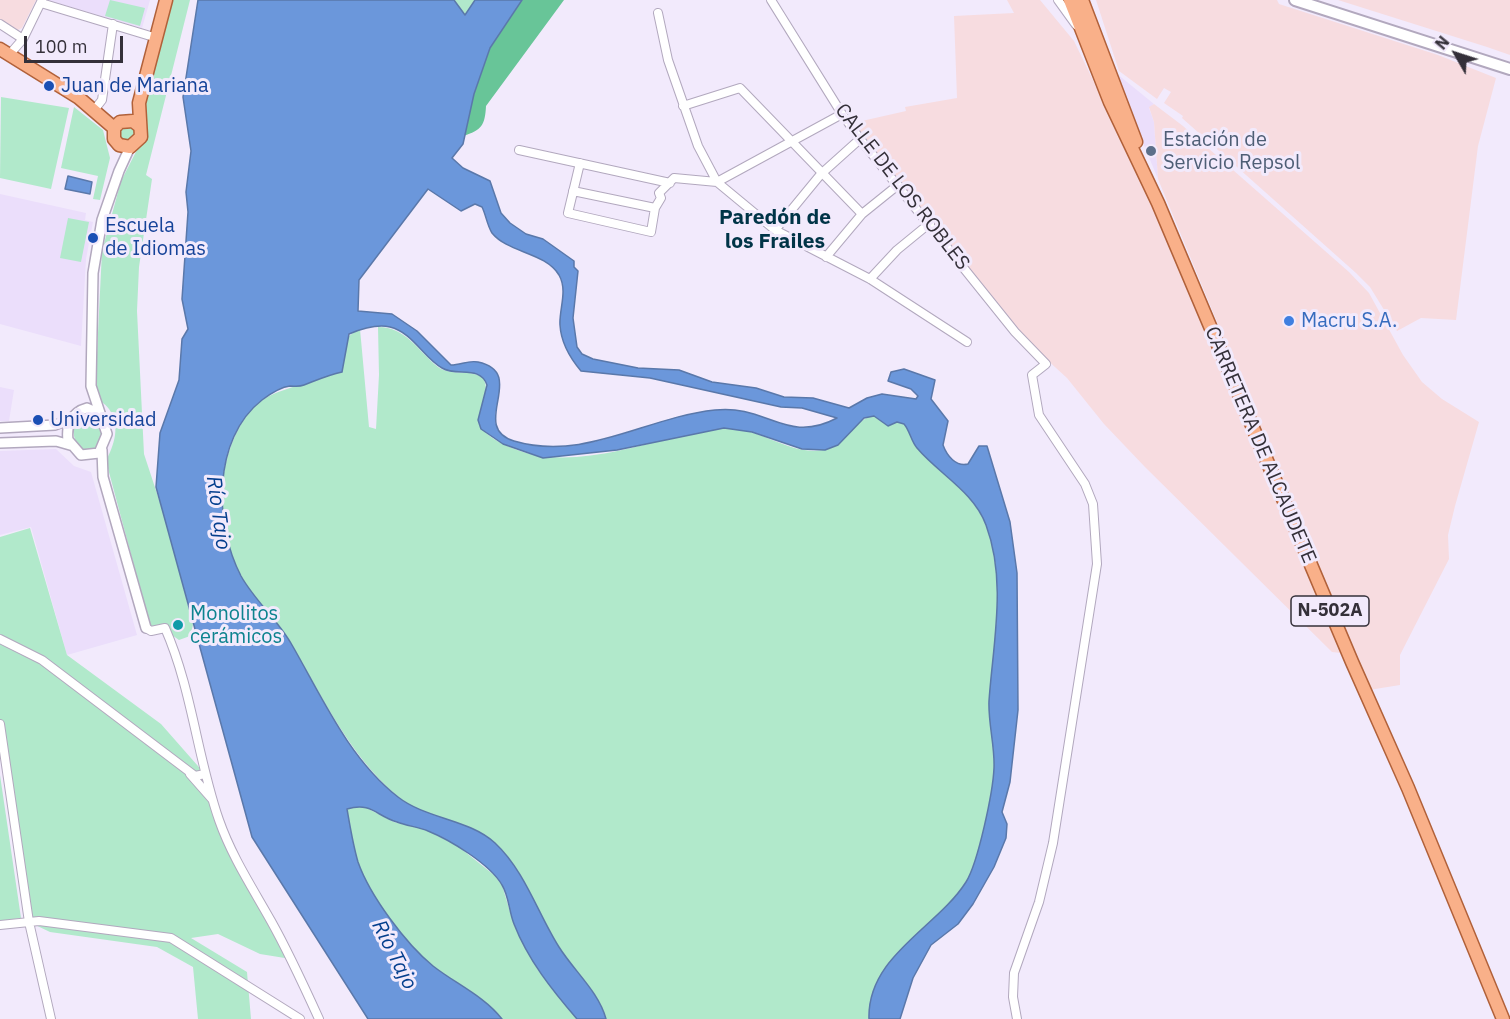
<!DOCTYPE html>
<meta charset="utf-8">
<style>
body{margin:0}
#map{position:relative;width:1510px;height:1019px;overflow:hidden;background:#f2eafc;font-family:"IBM Plex Sans",sans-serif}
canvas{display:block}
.north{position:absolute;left:1426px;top:24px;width:60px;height:60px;-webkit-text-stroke:4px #f2eafc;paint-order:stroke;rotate:309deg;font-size:16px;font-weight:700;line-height:24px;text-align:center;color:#343039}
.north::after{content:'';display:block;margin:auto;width:21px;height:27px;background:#343039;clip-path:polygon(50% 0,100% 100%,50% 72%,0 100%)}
.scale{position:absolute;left:24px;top:36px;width:99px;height:27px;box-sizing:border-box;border:3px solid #343039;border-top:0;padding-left:8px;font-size:18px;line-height:21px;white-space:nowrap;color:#343039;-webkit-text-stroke:4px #f2eafc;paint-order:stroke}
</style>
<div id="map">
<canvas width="1510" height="1019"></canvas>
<div class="north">N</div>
<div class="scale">100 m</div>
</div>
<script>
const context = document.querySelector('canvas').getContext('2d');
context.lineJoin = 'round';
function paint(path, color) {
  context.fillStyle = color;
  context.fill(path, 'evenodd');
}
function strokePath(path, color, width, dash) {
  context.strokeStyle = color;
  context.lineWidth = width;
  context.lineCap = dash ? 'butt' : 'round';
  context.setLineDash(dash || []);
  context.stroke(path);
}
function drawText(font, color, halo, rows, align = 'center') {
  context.font = font + ' "IBM Plex Sans",sans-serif';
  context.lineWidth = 6;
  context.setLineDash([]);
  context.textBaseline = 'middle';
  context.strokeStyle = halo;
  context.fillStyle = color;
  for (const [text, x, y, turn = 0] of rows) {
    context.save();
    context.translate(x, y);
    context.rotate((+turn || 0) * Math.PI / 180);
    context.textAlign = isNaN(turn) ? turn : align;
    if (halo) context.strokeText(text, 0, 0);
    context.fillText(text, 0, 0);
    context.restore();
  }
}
paint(new Path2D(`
 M47 0H150L142 28Z
 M1116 73 1154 104 1149 108 1154 122 1158 179 1116 78Z
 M0 194 86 213 85 220 93 222 86 259 81 346 0 324Z
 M0 387 14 390 9 421H0Z
 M56 449 74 466 91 472 137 635 67 655 31 527 0 535V451Z`), '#ebdefb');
paint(new Path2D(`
 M0 0H36L22 28 18 30 0 19Z
 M1007 0H1040L1074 41 1139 175 1341 653 1332 652 1145 467 1104 424 1067 378 1033 347 853 123 906 111 905 107 957 98 954 16 1014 13Z
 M1096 0H1277L1279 4 1438 55 1496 78 1478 146 1456 320 1421 318 1397 331 1370 287 1356 273 1182 118 1183 116 1164 103 1171 92 1164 88 1157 99 1119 71Z
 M1338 0H1510V55L1487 47Z
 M1154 104 1183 126 1349 272 1369 293 1403 355 1422 382 1442 399 1479 422 1455 506 1448 535 1449 559 1400 655V685L1369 690 1158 179 1154 122 1149 107Z`), '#f7dce0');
paint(new Path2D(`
 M110 0 145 8 140 26 105 16Z
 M170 0H190L146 175 152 179 139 267 137 311 144 454 167 524 193 625 190 636 179 640 169 633H152L106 461C114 445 121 426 109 409 105 403 98 401 95 394L102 251 121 181 139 146 143 113Z
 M454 0H475L465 15Z
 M1 97 69 108 51 189 0 178Z
 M74 107 103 130 110 158 100 200 93 199 98 176 61 168Z
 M129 125 136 130 133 141 120 140 119 131Z
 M68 218 89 222 81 262 60 258Z
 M378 327C406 327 418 351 438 367 452 377 469 368 483 378 492 393 477 408 479 425 488 437 498 442 512 448 561 469 622 450 672 438 690 433 708 428 726 428 759 427 790 456 823 450 847 446 854 418 874 416L888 426 897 422 904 424C911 432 913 443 921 451 942 476 974 493 986 525 1006 580 994 644 990 701 988 723 995 746 994 768 993 792 978 863 966 882 937 929 867 956 869 1019H606C600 993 576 973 561 951 537 915 523 862 487 837 459 818 422 818 396 795 349 754 323 698 292 645 279 623 260 605 246 584 214 535 213 463 247 415 265 391 289 390 313 380 317 379 323 378 326 375 341 360 337 339 360 329L369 427 376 429 379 375Z
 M82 412 96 414 103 432 99 449 84 453C71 437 70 429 82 412Z
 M30 528 67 655 161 724 205 774 220 822 291 959 260 954 218 934 191 938 247 972 251 1019H198L193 967 157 947 50 932 29 922 0 731V537Z
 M0 775 21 918 0 921Z
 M363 806 394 822 427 830 459 847 494 875 502 885 514 925 538 970 577 1019H502C484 996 456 984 433 966 406 944 369 896 358 862 353 845 350 826 347 808Z`), '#b1e9cb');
paint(new Path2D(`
 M522 0H564L486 106C485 125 482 130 463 136L474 94 490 48Z`), '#68c598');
const water = new Path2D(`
 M198 0H454L465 15 475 0H522L490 48 474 94 463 144 452 158 463 168 490 181 501 213 510 223 526 234 543 239 574 261V267L578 271 573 318 577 347 582 354 593 359 638 368 679 370 712 382 756 388 784 397 813 398 849 408 867 398 882 394 916 399 918 396 911 389 888 381 891 372 904 369 935 380 931 399 948 421 943 445C947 456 956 467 968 464L979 446H987L1010 522 1017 573 1018 710 1010 782 1002 812 1007 824 1006 838 994 867 973 904 958 924 931 945 913 978 900 1019H869C867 956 937 928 966 882 978 863 993 792 994 768 995 746 988 723 989 701 993 643 1007 581 986 525 974 492 939 474 917 448 911 441 910 431 904 424L897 422 888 426 874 416 864 418 838 445 825 450 802 449 752 432 724 428 617 450 543 458 503 444 481 429 478 420 487 385C480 365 457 377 442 368 424 358 412 332 390 327 377 324 361 329 349 334L342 372C328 375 317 380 304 385 299 387 295 386 290 386 281 387 270 394 262 400 212 439 214 525 241 576 255 601 278 620 292 645 322 697 349 759 398 797 426 819 469 819 495 843 525 871 538 914 559 947 574 971 599 992 606 1019H577C552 990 528 960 514 924 509 912 509 896 502 885 490 864 450 840 428 831 419 827 407 826 397 822 376 816 372 802 347 809 350 826 353 845 358 862 370 896 406 944 433 966 456 984 484 996 502 1019H368L252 837 156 487 160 433 179 380 182 339 188 329 182 299 188 212 186 192 191 151 183 97ZM428 189 461 211 475 204 482 207C486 215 487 225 492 233 508 253 545 252 559 275 568 291 559 309 560 325 561 343 570 358 581 371L650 378 781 407 802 408 837 418C786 445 767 404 715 410 646 417 585 462 514 441 468 427 529 373 478 362 468 360 461 365 451 365L417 331 392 314 358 311 359 280Z
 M68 176 92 182 90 194 65 189Z`);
paint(water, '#6b97db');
strokePath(water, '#5a78aa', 1.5);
const minor = new Path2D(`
 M771 0 842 114 860 139 1015 332 1046 364 1032 375 1039 415 1085 484 1093 504 1097 564 1053 843 1039 902 1014 973 1013 997 1017 1019
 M1058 0 1076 25
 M41 3 157 38
 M658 13 668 60 698 146 717 182 775 230 870 279 967 342
 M0 24 23 39
 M9 55 23 39 42 0
 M683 106 740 88 862 214
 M95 109 102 100 113 24
 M519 150 670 183
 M580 163 568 213 651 232 655 208 661 198 659 193 674 178 717 182
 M717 182 842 114
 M573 191 655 208
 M775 230 821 174 860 139
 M826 257 862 214 898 185
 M870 279 897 250 930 223
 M146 628 151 631 165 628C192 689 197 757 219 820 232 857 252 887 271 921 289 953 304 986 319 1019
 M0 639 42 660 195 776 205 774
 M0 724 29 922 51 1019
 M190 774 212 799
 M0 925 39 921 171 938 300 1019`);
const tertiary = new Path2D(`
 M98 413 87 408C72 412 66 425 68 440L81 455 99 453 107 434 91 386 93 273 102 220 119 171 130 147
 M0 428 55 425 71 419
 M0 443 56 441 70 445
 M102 450 103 477 146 628`);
const secondary = new Path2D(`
 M1295 0 1510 69`);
const primary = new Path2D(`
 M1070 0 1110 102 1158 203 1352 662 1408 788 1503 1019
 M1082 0 1136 142
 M0 49 79 98 114 128
 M138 125 133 121 120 122 114 128V139L119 145 130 147 141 137 139 103 166 0`);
strokePath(minor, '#b2a8be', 10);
strokePath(tertiary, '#b2a8be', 12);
strokePath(secondary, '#b2a8be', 14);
strokePath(primary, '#b1613a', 15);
strokePath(minor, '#fff', 8);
strokePath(tertiary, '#fff', 9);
strokePath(secondary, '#fff', 10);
strokePath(primary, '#f9b089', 12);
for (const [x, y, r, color] of [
 [49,86,6,"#1a4fb4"],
 [1151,151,6,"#5c6f8a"],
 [93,238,6,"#1a4fb4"],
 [1289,321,6,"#3f7fe0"],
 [38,420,6,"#1a4fb4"],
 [178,625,6,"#0f9aa8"]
]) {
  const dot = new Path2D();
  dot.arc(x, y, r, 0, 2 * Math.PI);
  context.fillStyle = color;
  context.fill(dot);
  strokePath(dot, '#f2eafc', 2);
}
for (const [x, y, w] of [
 [1330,611,78]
]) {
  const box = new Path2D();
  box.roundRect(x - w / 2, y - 15, w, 30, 4.5);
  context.fillStyle = '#f2eafc';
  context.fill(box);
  strokePath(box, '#343039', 1.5);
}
drawText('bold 18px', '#343039', null, [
 ["N-502A",1330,611]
]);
drawText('20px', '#164399', '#f2eafc', [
 ["Juan de Mariana",61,86],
 ["Escuela",105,226],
 ["de Idiomas",105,249],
 ["Universidad",50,420]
], 'left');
drawText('20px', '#4e5e75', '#f2eafc', [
 ["Estación de",1163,140],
 ["Servicio Repsol",1163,163]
], 'left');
drawText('20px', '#343039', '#f2eafc', [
 ["CALLE DE LOS ROBLES",902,187,52],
 ["CARRETERA DE ALCAUDETE",1260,445,67]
]);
drawText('20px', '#366cbe', '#f2eafc', [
 ["Macru S.A.",1301,321]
], 'left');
drawText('20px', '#0d838f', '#f2eafc', [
 ["Monolitos",190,614],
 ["cerámicos",190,637]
], 'left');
drawText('bold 21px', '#003447', '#f2eafc', [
 ["Paredón de",775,218],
 ["los Frailes",775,242]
]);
drawText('italic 21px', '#053f8e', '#f2eafc', [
 ["Río Tajo",218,513,82],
 ["Río Tajo",394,955,63]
]);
</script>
